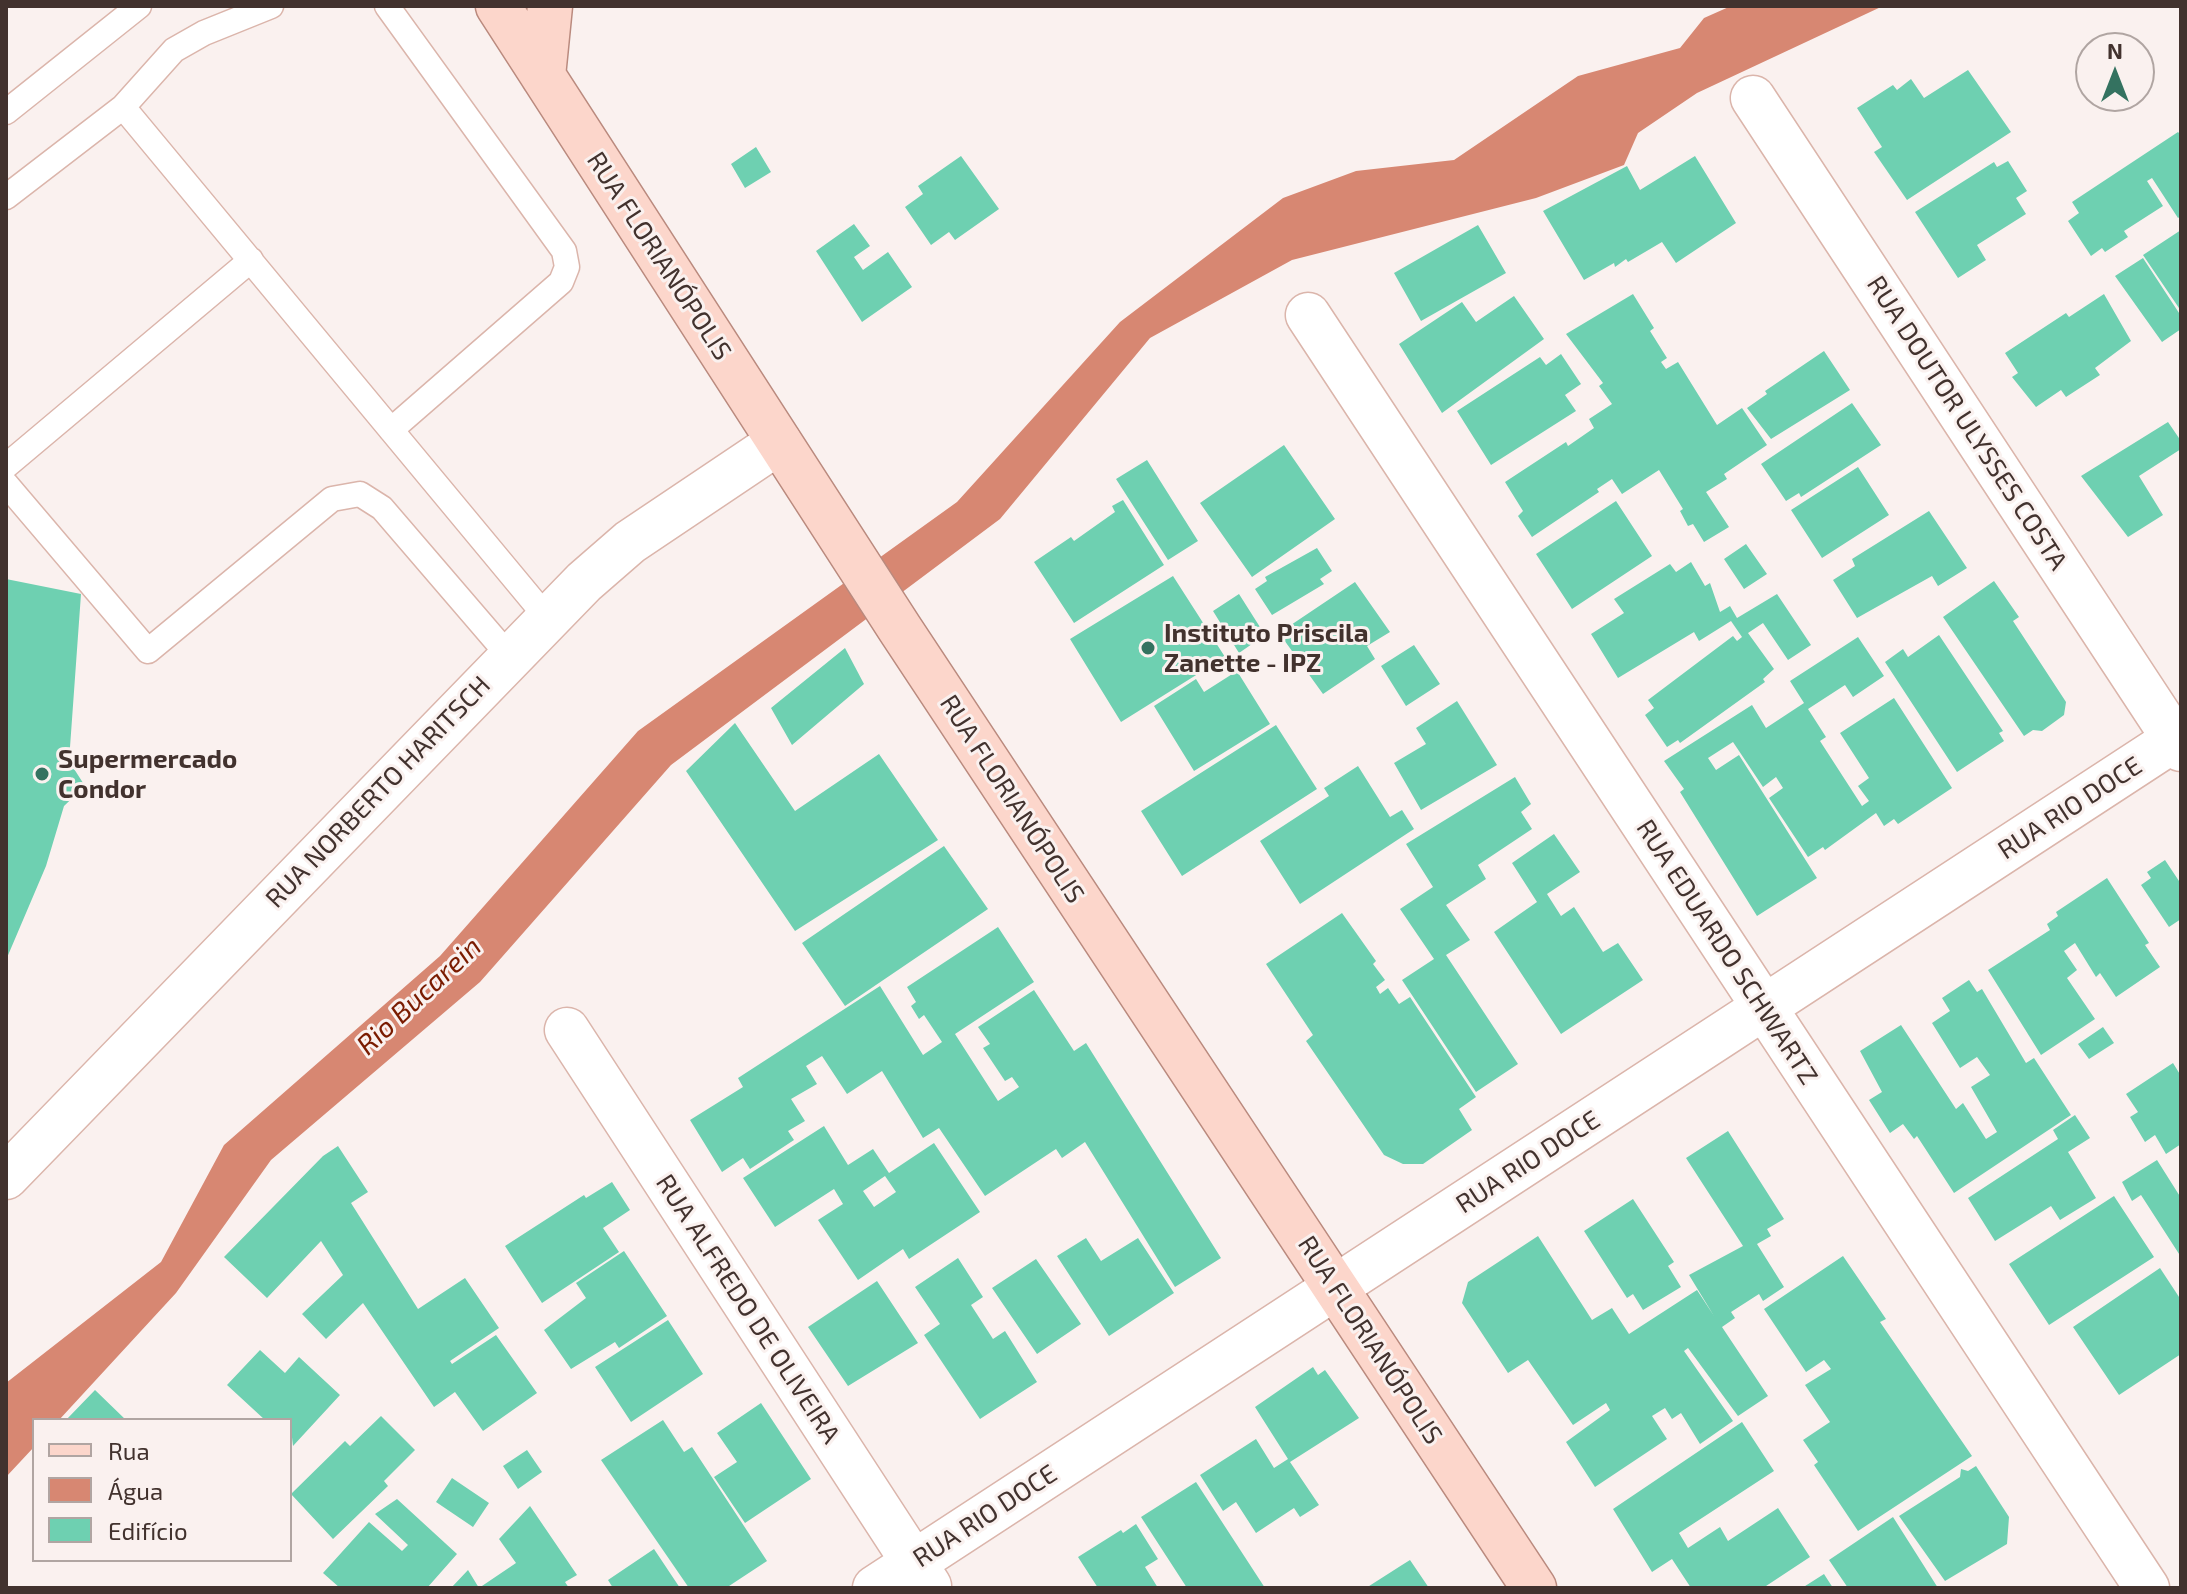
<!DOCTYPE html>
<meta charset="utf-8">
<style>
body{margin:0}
#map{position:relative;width:2187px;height:1594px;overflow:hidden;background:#faf1ef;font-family:"Exo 2",sans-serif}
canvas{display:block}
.frame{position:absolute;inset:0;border:8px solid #42322e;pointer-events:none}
.legend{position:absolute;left:32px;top:1418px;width:260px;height:144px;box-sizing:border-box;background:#faf1ef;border:2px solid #b0a5a2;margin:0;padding:10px 14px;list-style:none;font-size:24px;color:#42322e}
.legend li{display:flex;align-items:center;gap:16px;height:40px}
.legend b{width:40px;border:2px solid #b0a5a2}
.north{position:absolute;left:2075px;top:32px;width:80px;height:80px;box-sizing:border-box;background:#faf1ef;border:2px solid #b0a5a2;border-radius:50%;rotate:0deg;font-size:22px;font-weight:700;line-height:32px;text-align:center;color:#42322e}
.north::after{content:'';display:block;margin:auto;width:28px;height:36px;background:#347260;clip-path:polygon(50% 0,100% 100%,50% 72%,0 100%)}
</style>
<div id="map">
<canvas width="2187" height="1594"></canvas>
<div class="frame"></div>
<ul class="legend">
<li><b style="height:10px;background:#fcd6cb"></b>Rua</li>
<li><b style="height:22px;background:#d78772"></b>Água</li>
<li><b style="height:22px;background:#6ed0b1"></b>Edifício</li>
</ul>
<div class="north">N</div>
</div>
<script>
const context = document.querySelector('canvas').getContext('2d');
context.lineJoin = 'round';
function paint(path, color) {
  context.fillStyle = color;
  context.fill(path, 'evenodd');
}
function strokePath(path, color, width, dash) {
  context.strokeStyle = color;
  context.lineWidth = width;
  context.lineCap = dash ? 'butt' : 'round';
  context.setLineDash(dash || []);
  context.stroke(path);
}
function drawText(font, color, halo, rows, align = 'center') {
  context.font = font + ' "Exo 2",sans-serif';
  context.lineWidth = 6;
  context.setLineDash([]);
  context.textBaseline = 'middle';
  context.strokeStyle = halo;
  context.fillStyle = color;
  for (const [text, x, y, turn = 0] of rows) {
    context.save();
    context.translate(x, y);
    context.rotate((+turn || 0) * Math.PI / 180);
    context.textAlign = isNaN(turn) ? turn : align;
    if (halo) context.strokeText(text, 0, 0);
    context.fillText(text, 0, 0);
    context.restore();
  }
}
paint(new Path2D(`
 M1731 6H1883L1697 93 1638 133 1624 165 1536 198 1292 260 1150 338 1000 519 671 765 480 982 271 1160 176 1293 59 1420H34V1447L6 1477V1383L161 1262 224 1145 440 956 638 731 957 502 1120 322 1283 198 1356 171 1454 160 1578 76 1680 48 1704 18Z`), '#d78772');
paint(new Path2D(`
 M1968 70 2011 132 1907 200 1874 152 1882 147 1857 108 1893 85 1897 90 1911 79 1924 98Z
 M2178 132 2181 135V216L2178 218 2152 178 2147 181 2163 206 2124 231 2128 237 2105 252 2102 248 2091 256 2068 221 2079 213 2072 202Z
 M756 147 771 172 745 188 731 164Z
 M961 156 999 209 955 240 949 232 931 245 905 207 923 194 918 186Z
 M1695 156 1736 223 1676 263 1662 242 1628 262 1626 259 1615 267 1614 263 1584 280 1543 211 1627 166 1640 190Z
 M2008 161 2027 191 2016 198 2026 214 1977 245 1986 260 1958 278 1915 212 1994 162 1997 167Z
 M854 224 870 246 854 257 863 270 888 252 912 287 862 322 816 251Z
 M1478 225 1506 273 1421 321 1394 273Z
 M2181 230V311L2143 255Z
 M2143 258 2181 316V329L2162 342 2115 276Z
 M1633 294 1654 328 1650 331 1667 358 1661 362 1666 369 1678 362 1717 425 1742 408 1767 445 1724 474 1727 479 1706 492 1729 527 1704 542 1693 524 1688 526 1680 511 1683 509 1659 470 1622 494 1612 479 1597 489 1599 492 1532 537 1518 516 1523 511 1505 482 1566 442 1568 446 1594 428 1589 419 1612 404 1599 386 1603 383 1566 334Z
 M2104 294 2131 341 2095 368 2100 375 2066 397 2061 390 2036 407 2012 377 2018 373 2005 353 2066 313 2069 317Z
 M1514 296 1544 339 1442 413 1399 344 1462 302 1476 322Z
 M1824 351 1850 390 1771 439 1747 408 1767 394 1765 391Z
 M1561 354 1581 384 1565 395 1576 411 1491 465 1457 411 1540 357 1546 365Z
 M1852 403 1881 445 1801 497 1799 493 1786 501 1761 464Z
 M2168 422 2181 441V449L2139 476 2163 515 2128 537 2081 476Z
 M1284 445 1335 519 1252 577 1200 503Z
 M1147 460 1198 541 1168 560 1116 479Z
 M1858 467 1889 515 1822 558 1791 510Z
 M1123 500 1164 565 1074 623 1034 562 1071 537 1074 541 1115 512 1112 506Z
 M1616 501 1652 556 1572 609 1536 554Z
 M1929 511 1967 568 1938 586 1932 576 1857 618 1833 580 1855 566 1852 559Z
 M1746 544 1767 574 1744 589 1724 559Z
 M1317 548 1332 571 1320 579 1324 584 1272 615 1255 589 1267 581 1265 577Z
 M1691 562 1705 586 1710 583 1720 612 1730 606 1737 618 1777 594 1811 645 1788 660 1763 623 1748 633 1774 669 1763 679 1765 682 1680 743 1678 740 1667 747 1645 715 1654 708 1648 700 1733 636 1737 641 1742 637 1731 621 1699 641 1694 632 1618 678 1591 634 1624 613 1614 599 1670 564 1676 572Z
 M1173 576 1225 657 1121 722 1070 639Z
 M6 579 81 594 69 761 85 786 64 806 46 866 6 960Z
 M1994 581 2019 617 2013 621 2066 702 2064 715 2042 731 2033 730 2024 736 1943 617Z
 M1355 582 1390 632 1367 646 1375 659 1323 694 1279 633Z
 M1239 594 1265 635 1239 653 1213 611Z
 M1939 635 2003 731 1999 733 2004 741 1957 772 1885 662 1903 649 1908 657Z
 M1858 637 1884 676 1853 697 1845 685 1808 709 1826 737 1820 741 1862 806 1869 801 1858 786 1869 778 1840 733 1894 698 1952 788 1898 824 1894 819 1884 826 1876 813 1825 850 1823 847 1808 857 1769 798 1783 788 1776 777 1763 787 1733 742 1708 758 1716 770 1739 755 1817 878 1757 916 1680 792 1684 789 1664 761 1752 705 1766 728 1804 703 1790 681Z
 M1414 645 1440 684 1406 706 1381 666Z
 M845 648 864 684 792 745 771 708Z
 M1237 671 1270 724 1194 771 1154 706 1196 679 1204 692Z
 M1457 701 1497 765 1421 810 1394 763 1426 744 1416 728Z
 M735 723 795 811 879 754 938 840 795 931 686 771Z
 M1276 725 1317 789 1182 876 1141 811Z
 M1358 766 1390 817 1402 810 1414 829 1300 904 1260 841 1329 796 1324 788Z
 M1515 777 1531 804 1521 812 1532 829 1478 865 1486 879 1446 905 1470 940 1446 955 1518 1064 1476 1092 1402 980 1434 959 1400 909 1433 887 1406 844Z
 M1554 834 1580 872 1547 894 1561 916 1574 907 1603 952 1618 943 1643 980 1561 1034 1494 932 1537 902 1512 863Z
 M944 846 988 909 845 1006 802 943Z
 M2165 860 2181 884V919L2169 927 2141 885 2151 878 2147 872Z
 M2107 878 2149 943 2145 945 2160 967 2116 997 2100 973 2096 977 2075 943 2064 951 2077 970 2067 978 2095 1019 2041 1055 1988 970 2050 930 2047 924 2058 916 2056 912Z
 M1342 913 1376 961 1373 964 1385 980 1376 987 1380 994 1388 988 1399 1004 1410 997 1476 1097 1459 1109 1472 1130 1423 1164H1403L1384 1155 1306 1041 1313 1035 1266 964Z
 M998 927 1034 982 955 1034 998 1101 1019 1087 1012 1077 1005 1081 983 1048 990 1044 978 1027 1034 990 1074 1051 1086 1043 1221 1258 1175 1287 1085 1142 1062 1158 1056 1149 985 1196 939 1128 923 1138 882 1071 847 1094 822 1056 806 1066 817 1084 791 1099 805 1121 788 1131 794 1140 750 1169 743 1158 722 1172 690 1120 743 1087 738 1078 880 986 923 1055 942 1042 924 1015 919 1019 911 1006 916 1002 907 987Z
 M1969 980 1977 992 1982 989 2026 1063 2034 1058 2071 1115 1954 1193 1917 1136 1914 1139 1903 1124 1890 1133 1869 1100 1882 1092 1860 1051 1901 1025 1956 1109 1963 1103 1986 1139 1997 1132 1971 1087 1990 1075 1977 1057 1960 1068 1932 1023 1950 1011 1942 998Z
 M2103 1027 2114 1043 2089 1059 2078 1044Z
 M2173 1063 2181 1076V1144L2166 1154 2155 1135 2145 1142 2130 1117 2138 1112 2126 1094Z
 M2075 1115 2090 1138 2068 1152 2096 1198 2060 1220 2051 1206 1995 1241 1968 1198 2058 1139 2053 1130Z
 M824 1126 848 1165 873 1149 889 1173 934 1143 980 1212 909 1259 903 1249 858 1280 818 1220 843 1204 834 1189 775 1227 743 1178ZM885 1176 896 1192 874 1207 863 1191Z
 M1728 1131 1784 1219 1767 1229 1771 1236 1757 1244 1784 1287 1763 1301 1759 1294 1731 1312 1735 1318 1722 1327 1768 1396 1738 1416 1688 1348 1684 1351 1733 1421 1700 1444 1681 1413 1672 1419 1665 1408 1652 1416 1667 1439 1595 1487 1566 1442 1610 1410 1606 1403 1573 1425 1528 1360 1508 1373 1462 1303 1468 1282 1538 1236 1592 1320 1612 1308 1629 1334 1697 1290 1714 1316 1689 1275 1743 1246 1686 1158Z
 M338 1146 368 1192 351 1203 418 1309 465 1278 499 1328 450 1361 452 1364 496 1335 537 1393 483 1431 455 1392 434 1407 363 1303 326 1339 302 1314 343 1275 321 1241 267 1298 224 1257 323 1156Z
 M2157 1160 2181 1198V1257L2141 1195 2132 1201 2122 1182Z
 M612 1182 630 1210 603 1228 619 1252 542 1303 505 1246 584 1195 586 1198Z
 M2114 1196 2154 1257 2049 1325 2009 1264Z
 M1633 1199 1674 1262 1668 1266 1681 1287 1643 1310 1633 1294 1627 1298 1584 1231Z
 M1086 1238 1101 1261 1138 1238 1174 1293 1109 1336 1057 1256Z
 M624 1251 667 1316 619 1348 615 1342 571 1369 544 1330 586 1298 576 1283Z
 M1843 1256 1886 1319 1880 1322 1972 1456 1858 1531 1814 1465 1818 1462 1803 1440 1830 1422 1805 1385 1831 1369 1824 1360 1806 1372 1764 1309Z
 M958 1258 983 1297 971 1305 993 1339 1005 1331 1037 1382 980 1419 924 1335 940 1324 915 1287Z
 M1036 1259 1081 1324 1037 1354 992 1288Z
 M2160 1268 2181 1300V1354L2119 1395 2073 1327Z
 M877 1281 918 1343 848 1386 808 1327Z
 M668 1320 703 1374 631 1422 595 1367Z
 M260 1350 285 1373 299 1357 340 1395 293 1446 290 1420H265L227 1385Z
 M1313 1367 1318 1375 1325 1370 1359 1418 1290 1462 1319 1505 1300 1517 1294 1508 1256 1533 1236 1502 1223 1511 1200 1475 1256 1439 1274 1468 1288 1459 1255 1407Z
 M95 1390 126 1420H66Z
 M761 1403 811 1479 745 1523 714 1477 737 1462 717 1433Z
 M381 1416 415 1450 384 1481 388 1486 333 1539 291 1494 345 1441 350 1446Z
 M663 1420 684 1452 692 1447 767 1561 726 1588H689L601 1460Z
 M1742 1422 1774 1471 1679 1533 1688 1548 1720 1527 1728 1541 1778 1508 1810 1557 1763 1588H1691L1672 1559 1652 1572 1613 1509Z
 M527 1450 542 1472 518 1489 503 1466Z
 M1976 1466 2009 1517 2007 1544 1945 1581 1899 1516 1960 1477 1961 1469 1968 1471Z
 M452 1478 489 1503 473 1527 436 1502Z
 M1196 1482 1265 1588H1187L1141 1517Z
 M397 1499 457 1554 427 1588H340L323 1573 369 1522 402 1551 408 1545 375 1514Z
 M530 1506 577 1575 565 1582 569 1588H451L468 1570 479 1588 516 1563 499 1539Z
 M1893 1517 1938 1588H1848L1829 1560Z
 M1136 1524 1158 1559 1145 1567 1158 1588H1098L1078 1557 1121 1530 1123 1533Z
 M654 1549 680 1588H613L608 1580Z
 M1410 1560 1429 1588H1366L1402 1565Z
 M1824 1574 1833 1588H1802Z`), '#6ed0b1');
const lane = new Path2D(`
 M387 6 564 251 567 267 561 282 391 430
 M123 107 548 619
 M6 112 139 6
 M6 197 123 107 174 50 204 33 271 6
 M6 466 251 260
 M6 484 148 651 332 499 360 494 382 508 510 657`);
const street = new Path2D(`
 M1753 98 2181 749
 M1308 315 2147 1588
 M567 1030 929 1586
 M6 1177 584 582 630 542 779 442
 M875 1588 2181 735`);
const primary = new Path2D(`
 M498 6 900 629 1534 1588
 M543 76 550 6`);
strokePath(lane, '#dbb5ab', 27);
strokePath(street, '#dbb5ab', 47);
strokePath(primary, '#ba8a7e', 47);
strokePath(lane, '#fff', 24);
strokePath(street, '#fff', 44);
strokePath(primary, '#fcd6cb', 44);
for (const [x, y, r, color] of [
 [1148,648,8,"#347260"],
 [42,774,8,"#347260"]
]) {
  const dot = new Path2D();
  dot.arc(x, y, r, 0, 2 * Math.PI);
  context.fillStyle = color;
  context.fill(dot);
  strokePath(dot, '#faf1ef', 3);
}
drawText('26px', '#42322e', '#faf1ef', [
 ["RUA FLORIANÓPOLIS",659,256,57],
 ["RUA DOUTOR ULYSSES COSTA",1967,423,57],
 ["RUA NORBERTO HARITSCH",378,792,-46],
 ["RUA FLORIANÓPOLIS",1012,799,57],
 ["RUA RIO DOCE",2070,808,-33],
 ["RUA EDUARDO SCHWARTZ",1727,952,57],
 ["RUA RIO DOCE",1528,1162,-33],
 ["RUA ALFREDO DE OLIVEIRA",748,1309,57],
 ["RUA FLORIANÓPOLIS",1370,1340,57],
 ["RUA RIO DOCE",985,1516,-33]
]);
drawText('bold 26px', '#42322e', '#faf1ef', [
 ["Instituto Priscila",1164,633],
 ["Zanette - IPZ",1164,663],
 ["Supermercado",58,759],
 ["Condor",58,789]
], 'left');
drawText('italic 28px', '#7a1b00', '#faf1ef', [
 ["Rio Bucarein",419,996,-43]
]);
</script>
